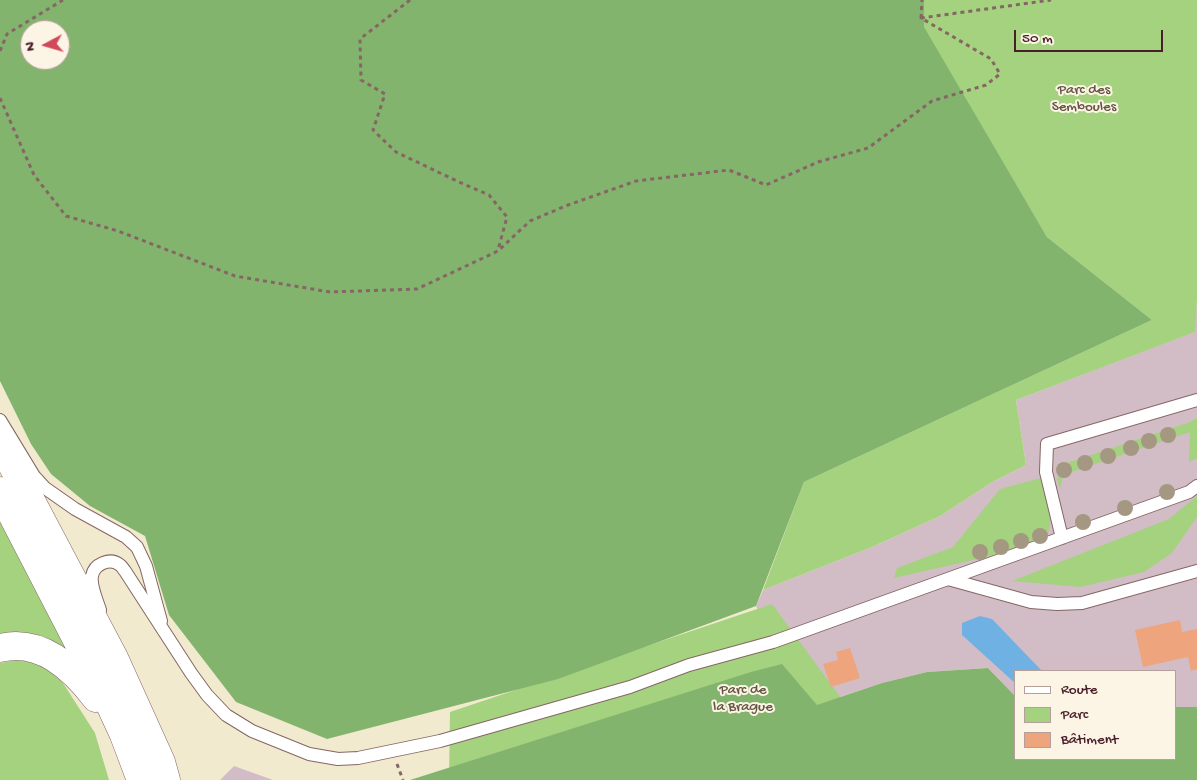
<!DOCTYPE html>
<meta charset="utf-8">
<style>
body{margin:0}
#map{position:relative;width:1197px;height:780px;overflow:hidden;background:#f2eacf;font-family:"Gochi Hand",sans-serif}
canvas{display:block}
.legend{position:absolute;left:1014px;top:670px;width:162px;height:90px;box-sizing:border-box;background:#fcf5e5;border:1px solid #b59f9b;margin:0;padding:6px 9px;list-style:none;font-size:15px;color:#4a1f2b}
.legend li{display:flex;align-items:center;gap:10px;height:25px}
.legend b{width:25px;border:1px solid #b59f9b}
.north{position:absolute;left:20px;top:20px;width:50px;height:50px;box-sizing:border-box;background:#fcf5e5;border:1px solid #b59f9b;border-radius:50%;rotate:264deg;font-size:14px;font-weight:700;line-height:20px;text-align:center;color:#4a1f2b}
.north::after{content:'';display:block;margin:auto;width:18px;height:22px;background:#d1495b;clip-path:polygon(50% 0,100% 100%,50% 72%,0 100%)}
.scale{position:absolute;left:1014px;top:30px;width:149px;height:22px;box-sizing:border-box;border:2px solid #4a1f2b;border-top:0;padding-left:6px;font-size:15px;line-height:18px;white-space:nowrap;color:#4a1f2b;-webkit-text-stroke:4px #fcf5e5;paint-order:stroke}
</style>
<div id="map">
<canvas width="1197" height="780"></canvas>
<ul class="legend">
<li><b style="height:6px;background:#fff"></b>Route</li>
<li><b style="height:14px;background:#a4d27f"></b>Parc</li>
<li><b style="height:14px;background:#eea47d"></b>Bâtiment</li>
</ul>
<div class="north">N</div>
<div class="scale">50 m</div>
</div>
<script>
const context = document.querySelector('canvas').getContext('2d');
context.lineJoin = 'round';
function paint(path, color) {
  context.fillStyle = color;
  context.fill(path, 'evenodd');
}
function strokePath(path, color, width, dash) {
  context.strokeStyle = color;
  context.lineWidth = width;
  context.lineCap = dash ? 'butt' : 'round';
  context.setLineDash(dash || []);
  context.stroke(path);
}
function drawText(font, color, halo, rows, align = 'center') {
  context.font = font + ' "Gochi Hand",sans-serif';
  context.lineWidth = 4;
  context.setLineDash([]);
  context.textBaseline = 'middle';
  context.strokeStyle = halo;
  context.fillStyle = color;
  for (const [text, x, y, turn = 0] of rows) {
    context.save();
    context.translate(x, y);
    context.rotate((+turn || 0) * Math.PI / 180);
    context.textAlign = isNaN(turn) ? turn : align;
    if (halo) context.strokeText(text, 0, 0);
    context.fillText(text, 0, 0);
    context.restore();
  }
}
paint(new Path2D(`
 M1197 299V707H1176V671H1016V697L988 668 927 672 882 683 817 705 782 664 756 606 763 590 872 547 940 516 994 481 1026 465 1016 400 1194 332Z
 M234 766 273 780H274H220Z`), '#d2bdc7');
paint(new Path2D(`
 M924 0H1197V299L1195 332 1016 400 1026 465 994 481 940 516 872 547 763 590 804 482 1152 320 1047 237 923 27Z
 M1197 418V458L1189 462 1190 432 1063 475 1060 489 1057 479 1061 465 1190 422Z
 M1041 478 1046 490 1051 520 1047 538 1013 551 894 578 897 568 953 547 1000 489Z
 M1197 496V517L1172 553 1144 572 1080 587 1012 581 1169 519Z
 M0 518 74 660 0 635Z
 M772 604 901 780H449L450 712Z
 M21 659 36 662 51 669 63 683 95 733 109 780H0V663Z`), '#a4d27f');
paint(new Path2D(`
 M0 0H924V27L1047 237 1152 320 804 482 756 606 558 679 327 739 236 702 169 615 145 536 90 506 51 474 31 444 0 381ZM30 30H60V60H30Z
 M782 664 817 705 882 683 927 672 988 668 1016 697V759H1176V707H1197V780H410L751 672Z`), '#83b46e');
paint(new Path2D(`
 M980 616 992 619 1042 671H1016V684L962 635V623Z`), '#70b1e4');
paint(new Path2D(`
 M1180 620 1182 632 1197 629V669L1191 671 1188 657 1143 667 1135 630Z
 M850 648 860 678 831 687 823 664 838 660 836 652Z`), '#eea47d');
const lane = new Path2D(`
 M0 420 34 476 45 488 75 509 126 537 137 547 146 566 161 621
 M1062 538 1046 472 1047 444 1197 400
 M948 579 1031 602 1057 604 1082 603 1197 571
 M100 610C97 600 90 586 92 576 94 564 110 557 120 565 122 566 123 569 125 571L191 673 207 695 226 715 252 731 309 754 338 759 358 758 440 741 630 687 689 665 773 642 1189 492 1197 486`);
const primary = new Path2D(`
 M0 442 114 658 161 762 166 780
 M0 491 107 698 124 735 141 780
 M0 648C41 638 73 668 96 698`);
strokePath(lane, '#856664', 14);
strokePath(primary, '#856664', 29);
strokePath(new Path2D(`
 M410 0 360 39 361 80 385 94 373 130 396 152 459 182 489 195 507 217 498 250
 M921 18 922 0
 M0 51 7 34 63 0
 M0 98 34 175 66 216 118 231 235 276 330 292 417 289 498 251 530 221 568 205 636 181 729 170 766 185 818 162 868 148 932 101 986 85 1000 74 991 59 921 18 1051 0
 M397 764 403 780`), '#856664', 3, [4, 4]);
strokePath(lane, '#fff', 12);
strokePath(primary, '#fff', 28);
context.fillStyle = '#a49883';
for (const [x, y] of [
 [1168,435],
 [1149,441],
 [1131,448],
 [1108,456],
 [1085,463],
 [1064,470],
 [1167,492],
 [1125,508],
 [1083,522],
 [1040,536],
 [1021,541],
 [1001,547],
 [980,552]
]) {
  context.beginPath();
  context.arc(x, y, 8, 0, 2 * Math.PI);
  context.fill();
}
drawText('15px', '#655544', '#fcf5e5', [
 ["Parc des",1084,91],
 ["Semboules",1084,108],
 ["Parc de",743,691],
 ["la Brague",743,708]
]);
</script>
